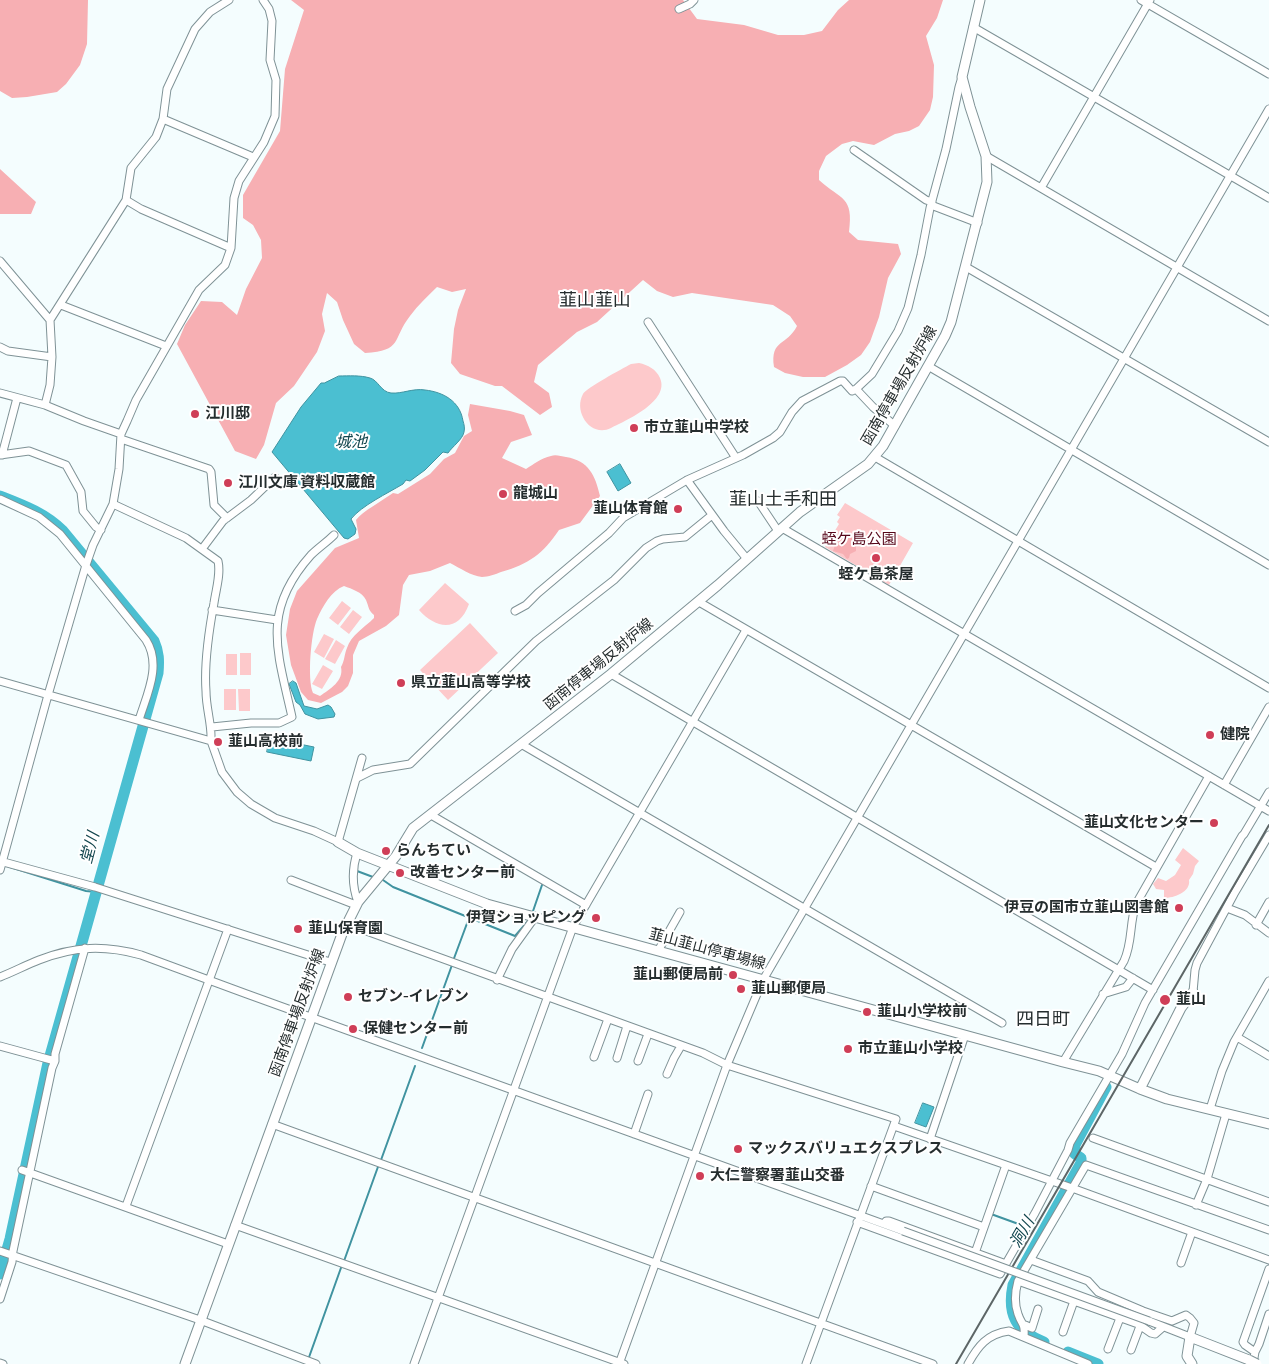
<!DOCTYPE html>
<meta charset="utf-8">
<style>
body{margin:0}
canvas{display:block;background:#f4fdfe}
</style>
<canvas width="1269" height="1364"></canvas>
<script>
const context = document.querySelector('canvas').getContext('2d');
context.lineJoin = 'round';
function paint(path, color) {
  context.fillStyle = color;
  context.fill(path, 'evenodd');
}
function strokePath(path, color, width, dash) {
  context.strokeStyle = color;
  context.lineWidth = width;
  context.lineCap = dash ? 'butt' : 'round';
  context.setLineDash(dash || []);
  context.stroke(path);
}
function drawText(font, color, halo, rows, align = 'center') {
  context.font = font + ' "Sofia Sans Condensed","Noto Sans JP",sans-serif';
  context.lineWidth = 4;
  context.setLineDash([]);
  context.textBaseline = 'middle';
  context.strokeStyle = halo;
  context.fillStyle = color;
  for (const [text, x, y, turn = 0] of rows) {
    context.save();
    context.translate(x, y);
    context.rotate((+turn || 0) * Math.PI / 180);
    context.textAlign = isNaN(turn) ? turn : align;
    if (halo) context.strokeText(text, 0, 0);
    context.fillText(text, 0, 0);
    context.restore();
  }
}
paint(new Path2D(`
 M639 363C648 365 656 369 660 378 670 401 627 420 611 428 591 438 573 412 583 394 586 388 622 369 631 364Z
 M845 503 913 543 889 585 825 547 839 524 837 522 840 517 837 515Z
 M445 583 469 604C459 632 437 630 419 610Z
 M342 601 351 608 338 625 329 618Z
 M353 610 362 617 349 634 340 627Z
 M470 623 498 653 448 700 420 670Z
 M324 634 334 639 324 658 314 652Z
 M336 640 345 646 335 664 325 659Z
 M240 653H251V675H240Z
 M226 654H237V675H226Z
 M323 665 333 671 322 689 312 684Z
 M224 689H236V710H224Z
 M238 689H250V711H239Z
 M1183 848 1199 861 1195 866 1193 874 1189 880C1191 892 1174 898 1164 898V890L1156 889 1153 884 1158 878 1166 881 1175 875 1181 865 1175 860Z`), '#fdc9cb');
paint(new Path2D(`
 M0 0H88L87 44 80 65 66 84 57 92 27 97 12 98 0 91Z
 M291 0H683L697 19 744 25 778 35H804L822 31 838 10 849 0H943L937 18 926 36 934 65 933 97 930 110 919 126 909 131 895 134 874 145 853 141 842 144 826 156 819 171V180C841 200 854 196 849 232L858 240 898 244 901 254 888 278 879 317 870 342 861 355 847 365 825 377H803L785 373 774 367C770 339 787 346 797 326L790 316 773 305 692 293 673 297 657 291 643 280 597 322 577 332 538 365 534 382 549 393 552 407 540 415 502 386H495L460 374 451 363 454 329 458 310 466 289 452 292 437 287C428 296 418 305 410 316 392 339 403 351 365 353L354 344 343 320 337 302 327 293 322 314 325 331 317 352 294 386 276 403 264 445 256 459 235 451 177 344 185 325 201 301 222 302 237 315 246 289 262 258 261 240 253 225 243 218V195L280 131 285 69 304 10Z
 M0 169 36 202 31 214H0Z
 M470 404 510 411 524 415 532 435 511 442 502 458 526 469C534 464 541 458 551 456 555 454 561 456 566 457 589 461 595 475 600 496L580 523 559 530C543 554 529 564 501 572 496 574 488 577 482 577 471 576 460 568 450 563L430 571 409 575 403 585 399 615 386 626 359 641 353 655V673L348 686 342 692 321 703 308 700 301 692 291 665 286 635 290 609 297 591 335 548 359 538 356 520C363 511 382 501 393 493L398 494 430 474 444 459 455 453 464 436 472 431 468 415ZM344 586C352 589 362 592 366 600 369 607 368 610 374 615V618C364 628 351 635 347 648 344 655 345 660 341 667 344 681 330 689 320 696L313 693C307 679 311 633 317 619 323 606 331 591 344 586Z
 M845 532 856 538V551L850 554 849 558 847 559 843 554 833 551 835 545Z`), '#f7afb3');
const water = new Path2D(`
 M339 376C349 376 360 375 370 378 378 380 381 392 391 393 402 394 413 388 425 390 443 392 460 401 463 421 464 424 465 428 464 432 463 439 452 447 448 453L443 452 425 470 410 481 406 480 403 484C388 493 361 506 351 519L356 529 355 534 348 539 344 538 272 452 301 407 321 383H324Z
 M620 464 631 483 618 491 607 472Z
 M293 681 296 683 304 706 317 709 328 705 331 707 335 714 334 717 318 719 305 714 300 705 296 702 289 684Z
 M270 738 314 747 311 761 267 752Z
 M923 1103 934 1107 926 1127 915 1123Z`);
paint(water, '#4bbfd1');
strokePath(water, '#4093a0', 1);
strokePath(new Path2D(`
 M10 867 86 891 96 892
 M357 871 373 877
 M383 880 393 887 515 936 529 920
 M532 914 542 885
 M453 961 469 918
 M422 1048 452 965
 M381 1160 415 1066
 M991 1214 1024 1226
 M344 1261 379 1164
 M308 1360 342 1265`), '#4093a0', 2);
strokePath(new Path2D(`
 M0 496C23 505 45 513 63 531L154 641C159 652 159 661 158 673L48 1063 10 1239 0 1274
 M1044 1342C1016 1331 1007 1315 1013 1285L1081 1163V1158L1075 1154V1145L1106 1087
 M1068 1352 1098 1364`), '#4bbfd1', 11);
const minor = new Path2D(`
 M1141 0 1269 74
 M679 9 690 4 694 0
 M973 27 1269 198
 M163 119 253 157
 M854 150 926 200 932 202
 M986 156 1269 321
 M1041 188 1150 0
 M126 200 141 209 231 248
 M931 205 978 223
 M0 261 50 320
 M966 267 1269 442
 M61 305 166 346
 M648 322 736 458
 M0 347 8 351 52 357
 M928 366 1269 565
 M856 389 873 407 895 426
 M0 393 45 405 84 421 121 434
 M45 405 50 385 52 357 50 320 126 200 131 168 156 137 163 119 167 89 195 29 210 12 229 0
 M121 439 209 469 211 472 214 505 227 518
 M0 455 29 451 66 465 81 492 83 511 96 527 101 530
 M2 455 17 398
 M875 457 1269 688
 M687 480 724 531 747 559
 M0 499 39 517 60 534 146 640C162 665 147 694 139 720
 M758 501 778 531
 M113 504 186 538 218 561C221 574 216 589 214 603 209 630 204 664 206 691 206 709 212 724 211 741
 M782 528 1269 811
 M202 549 223 521 251 500 275 477
 M699 602 1156 867
 M212 610 277 620
 M515 611 526 605 538 593 609 533 623 518 687 480 743 455 773 438 780 432 792 412 802 401 840 381H843L852 391 856 389 872 374 898 331 908 308 921 255 930 208 946 149 959 87 962 77
 M611 674 1153 990
 M0 681 211 741 222 772 237 792 251 804 275 818 314 831 338 842 362 758
 M212 727 251 723H279L292 717C277 650 261 611 311 555 318 548 327 542 334 535
 M521 744 1002 1023
 M357 778 373 770 410 764 536 641 614 580 646 548 657 541 663 539 685 537 712 515
 M1224 785 1269 707
 M431 815 586 905
 M357 853C352 869 352 886 358 902
 M0 861 95 887 330 962
 M0 870 48 695 86 565 93 545 113 504 119 469 121 434 127 421 136 400 199 290 225 265 231 248 234 198 239 181 264 142 275 116 276 80 270 60 272 21 269 9 263 0
 M291 880 356 905
 M1227 908 1245 915 1269 933
 M347 924 703 1053 727 1065 896 1119 806 1364
 M1256 925 1269 902
 M658 951 680 912
 M0 977C13 972 26 965 39 960 75 946 104 945 141 955 394 1049 649 1137 903 1231
 M497 980 512 949 535 917
 M1193 992 1195 970 1197 963 1234 894 1269 835
 M1103 994 1126 987 1133 978
 M1237 1037 1269 1056
 M0 1046 55 1061
 M594 1057 608 1019
 M617 1058 627 1026
 M638 1061 648 1034
 M1063 1062 1124 961C1133 941 1129 924 1136 904L1209 776
 M667 1074 674 1058 681 1046
 M1210 1109 1222 1071 1234 1042 1269 981
 M272 1124 933 1364
 M894 1126 1072 1188 1269 1260
 M634 1134 648 1094
 M1093 1138 1269 1202
 M930 1139 965 1035
 M22 1170 228 1244
 M871 1186 984 1227
 M1196 1205 1207 1179 1226 1114
 M126 1206 228 929
 M857 1222 1000 1274 1035 1213 1068 1150 1070 1143 1122 1054 1145 1003 1242 836 1244 834 1269 792
 M884 1224 886 1221H889L1006 1264
 M235 1225 624 1364
 M0 1251 200 1320 316 1364
 M975 1253 1006 1165
 M1031 1260 1088 1281 1098 1292 1143 1311 1172 1321 1186 1315 1190 1318 1194 1323 1190 1337 1149 1321
 M1181 1263 1192 1232
 M1018 1281 1138 1324 1151 1333 1155 1334 1163 1327
 M0 1299 12 1262 13 1251 52 1068 55 1061V1054L85 948
 M1025 1325 1032 1328 1038 1309
 M1063 1332 1074 1301
 M1024 1337C1025 1322 1022 1326 1018 1314 1014 1303 1015 1292 1018 1281L1086 1165 1269 1230
 M1108 1349 1120 1318
 M1131 1350 1140 1326
 M1255 1352 1259 1344 1269 1314
 M0 1363 3 1364
 M414 1364 573 927 746 630
 M619 1364 727 1065 763 980 1269 109
 M968 1364C978 1346 987 1334 1009 1331L1088 1364
 M1253 1364 1255 1352 1245 1345 1243 1342 1269 1269`);
const major = new Path2D(`
 M338 842 357 853 487 904 1063 1062 1099 1071 1140 1089 1181 1008 1193 992
 M1140 1089 1167 1099 1269 1124
 M185 1364 342 934 358 902 396 856 413 828 611 674 718 585 800 512 868 464 883 446 945 336 951 322 987 182 986 156 970 107 962 77 980 0
 M1192 1364 1187 1356 1190 1337 1249 1360`);
strokePath(minor, '#7f9296', 9);
strokePath(major, '#7f9296', 11);
strokePath(minor, '#fff', 7);
strokePath(major, '#fff', 9);
strokePath(new Path2D(`
 M956 1364 1269 825`), '#5d6667', 2);
const minorBridge = new Path2D(`
 M903 1231 1149 1321`);
const majorBridge = new Path2D(`
 M1249 1360 1257 1364`);
strokePath(minorBridge, '#7f9296', 9, []);
strokePath(majorBridge, '#7f9296', 11, []);
strokePath(minorBridge, '#fff', 7);
strokePath(majorBridge, '#fff', 9);
for (const [x, y, r, color] of [
 [195,414,5,"#cf3e57"],
 [634,428,5,"#cf3e57"],
 [228,483,5,"#cf3e57"],
 [503,494,5,"#cf3e57"],
 [678,509,5,"#cf3e57"],
 [876,558,5,"#cf3e57"],
 [401,683,5,"#cf3e57"],
 [1210,735,5,"#cf3e57"],
 [218,742,5,"#cf3e57"],
 [1214,823,5,"#cf3e57"],
 [386,851,5,"#cf3e57"],
 [400,873,5,"#cf3e57"],
 [1179,908,5,"#cf3e57"],
 [596,918,5,"#cf3e57"],
 [298,929,5,"#cf3e57"],
 [733,975,5,"#cf3e57"],
 [741,989,5,"#cf3e57"],
 [348,997,5,"#cf3e57"],
 [1165,1000,6,"#cf3e57"],
 [867,1012,5,"#cf3e57"],
 [353,1029,5,"#cf3e57"],
 [848,1049,5,"#cf3e57"],
 [738,1149,5,"#cf3e57"],
 [700,1176,5,"#cf3e57"]
]) {
  const dot = new Path2D();
  dot.arc(x, y, r, 0, 2 * Math.PI);
  context.fillStyle = color;
  context.fill(dot);
  strokePath(dot, '#fff', 2);
}
drawText('15px', '#252d2e', '#fff', [
 ["函南停車場反射炉線",900,386,-60],
 ["函南停車場反射炉線",599,665,-39],
 ["韮山韮山停車場線",707,950,15],
 ["函南停車場反射炉線",298,1013,-70]
]);
drawText('bold 15px', '#252d2e', '#fff', [
 ["江川邸",205,414],
 ["市立韮山中学校",644,428],
 ["江川文庫 資料収蔵館",238,483],
 ["龍城山",513,494],
 ["韮山体育館",668,509,"right"],
 ["蛭ケ島茶屋",876,575,"center"],
 ["県立韮山高等学校",411,683],
 ["健院",1220,735],
 ["韮山高校前",228,742],
 ["韮山文化センター",1204,823,"right"],
 ["らんちてい",396,851],
 ["改善センター前",410,873],
 ["伊豆の国市立韮山図書館",1169,908,"right"],
 ["伊賀ショッピング",586,918,"right"],
 ["韮山保育園",308,929],
 ["韮山郵便局前",723,975,"right"],
 ["韮山郵便局",751,989],
 ["セブン-イレブン",358,997],
 ["韮山",1176,1000],
 ["韮山小学校前",877,1012],
 ["保健センター前",363,1029],
 ["市立韮山小学校",858,1049],
 ["マックスバリュエクスプレス",748,1149],
 ["大仁警察署韮山交番",710,1176]
], 'left');
drawText('15px', '#56071a', '#fff', [
 ["蛭ケ島公園",859,540]
]);
drawText('italic 16px', '#12464e', '#fff', [
 ["城池",351,443],
 ["堂川",91,848,-75],
 ["洞川",1023,1233,-60]
]);
drawText('18px', '#252d2e', '#fff', [
 ["韮山韮山",595,301],
 ["韮山土手和田",783,500],
 ["四日町",1043,1020]
]);
</script>
